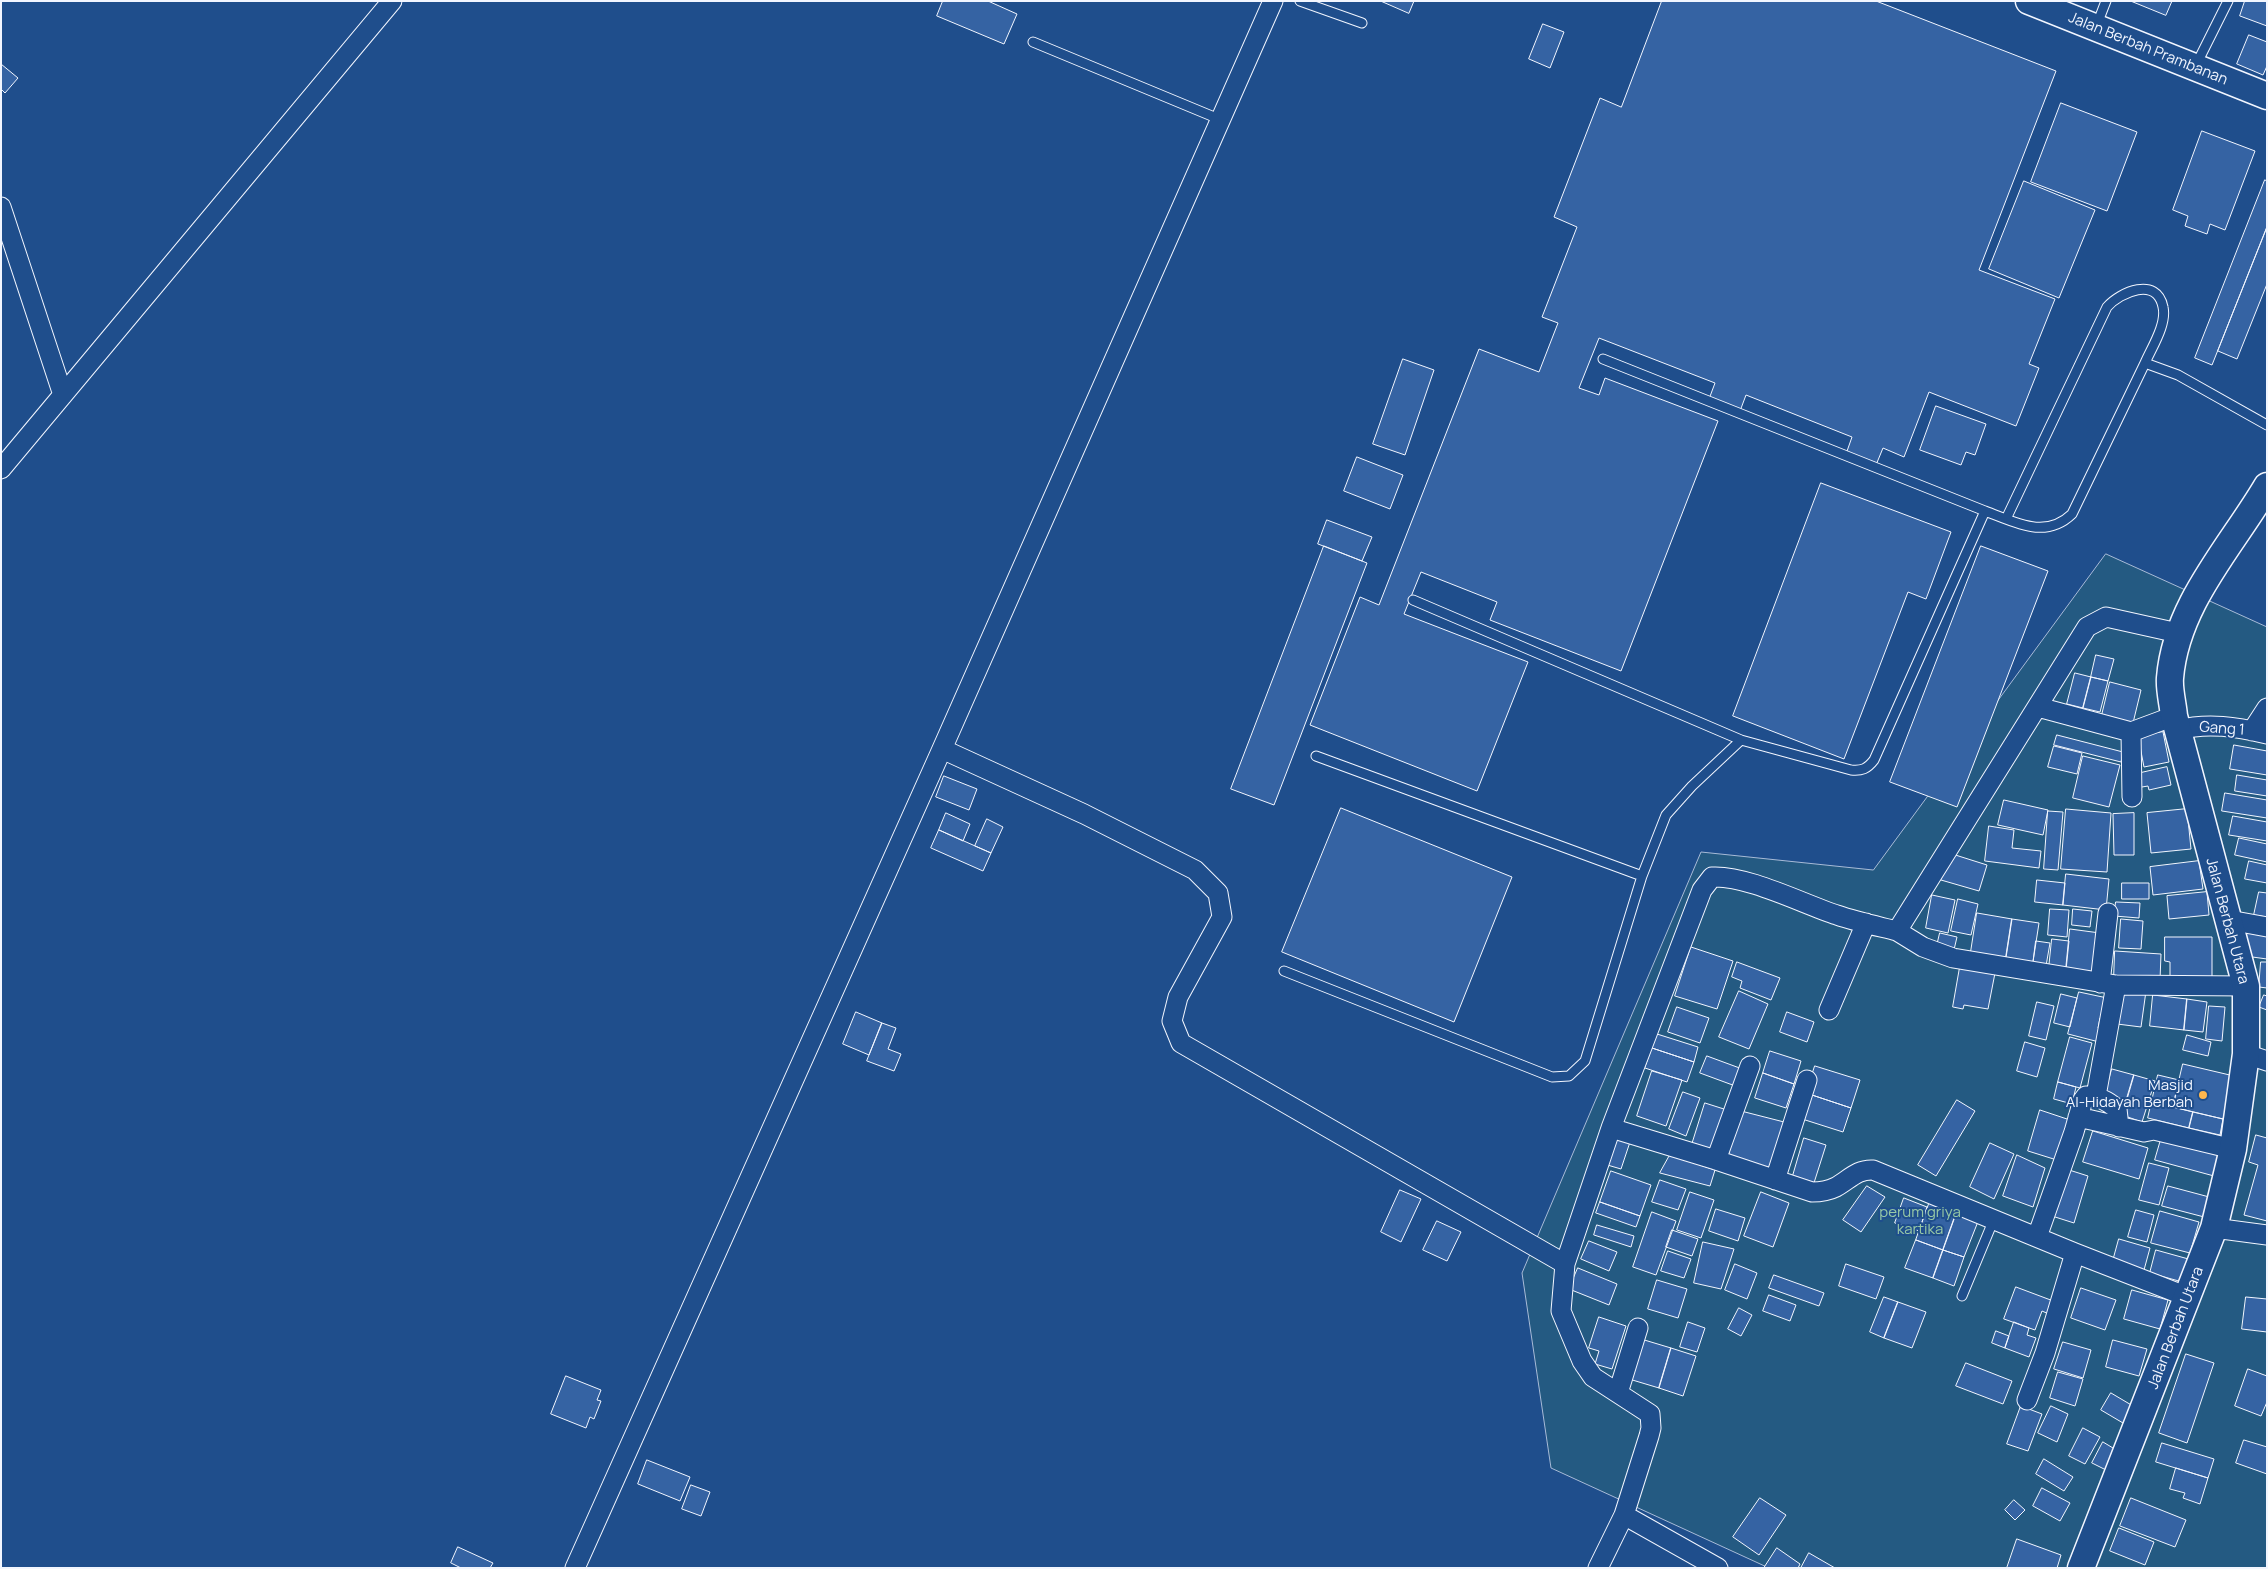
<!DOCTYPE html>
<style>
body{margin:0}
#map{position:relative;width:2268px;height:1569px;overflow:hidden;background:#1f4e8c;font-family:Manrope,sans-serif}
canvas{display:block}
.frame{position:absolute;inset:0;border:2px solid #f2f6ff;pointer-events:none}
</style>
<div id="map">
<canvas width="2268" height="1569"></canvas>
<div class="frame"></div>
</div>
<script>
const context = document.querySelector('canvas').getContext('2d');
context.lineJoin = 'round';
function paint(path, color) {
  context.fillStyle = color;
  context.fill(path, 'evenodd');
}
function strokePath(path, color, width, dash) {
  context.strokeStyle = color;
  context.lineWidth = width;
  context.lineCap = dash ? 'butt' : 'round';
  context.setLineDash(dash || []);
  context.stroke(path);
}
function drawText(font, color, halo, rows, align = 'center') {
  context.font = font + ' Manrope,sans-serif';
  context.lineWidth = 4;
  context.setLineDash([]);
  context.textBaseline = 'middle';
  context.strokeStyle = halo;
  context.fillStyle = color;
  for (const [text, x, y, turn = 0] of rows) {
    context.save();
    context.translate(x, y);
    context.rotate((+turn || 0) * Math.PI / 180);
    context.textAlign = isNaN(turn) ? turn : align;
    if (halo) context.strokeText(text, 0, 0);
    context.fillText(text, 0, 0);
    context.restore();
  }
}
const green = new Path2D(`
 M2106 554 2267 627V1568H1769L1551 1468 1522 1273 1701 852 1873 870Z`);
paint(green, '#245a82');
strokePath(green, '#a8bbd7', 1);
const building = new Path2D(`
 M943 1H988L1017 14 1004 44 937 16Z
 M1381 1H1414L1409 13Z
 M1662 1H1876L2056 71 1979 270 2055 299 2029 364 2039 368 2016 426 1929 392 1904 457 1883 448 1876 465 1846 454 1852 437 1746 395 1740 411 1709 399 1715 383 1599 338 1579 388 1599 395 1605 378 1718 421 1621 671 1490 620 1497 602 1421 572 1404 614 1528 662 1477 791 1310 725 1360 597 1379 605 1479 349 1539 372 1558 323 1542 317 1577 227 1554 217 1600 98 1621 107Z
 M2131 1H2172L2166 15Z
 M2245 1H2267V26L2240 16Z
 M1543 24 1564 32 1550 68 1529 59Z
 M2249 35 2267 42V66L2263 75 2237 64Z
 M1 64 18 78 5 93 1 89Z
 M2061 103 2137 132 2107 211 2031 182Z
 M2202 131 2255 151 2225 230 2210 224 2207 234 2185 226 2188 216 2173 210Z
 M2265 180 2267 181V227L2212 365 2195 358Z
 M2024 181 2095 210 2059 298 1989 269Z
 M2267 227V284L2237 359 2218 351Z
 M1403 359 1434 370 1405 455 1373 444Z
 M1936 406 1986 424 1975 455 1966 452 1961 465 1920 450Z
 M1357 457 1403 475 1390 509 1344 491Z
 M1821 483 1951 532 1926 599 1908 592 1844 759 1733 716Z
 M1327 520 1372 537 1362 561 1318 544Z
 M1324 546 1367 563 1274 805 1231 789Z
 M1981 546 2048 571 1957 807 1890 782Z
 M2096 655 2114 659 2108 681 2091 677Z
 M2075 673 2091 677 2083 708 2067 704Z
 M2091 677 2108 681 2100 712 2083 708Z
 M2110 682 2141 690 2133 723 2102 715Z
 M2163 732 2169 762 2144 767 2138 736Z
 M2057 735 2123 752 2121 762 2054 745Z
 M2234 745 2267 751V775L2230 769Z
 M2054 746 2082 753 2077 774 2048 767Z
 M2083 756 2120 765 2109 807 2073 798Z
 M2167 767 2171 785 2149 790 2148 786 2136 788 2132 775Z
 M2237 775 2267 780V796L2235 791Z
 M944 776 977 789 969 810 936 797Z
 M2225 793 2267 800V818L2222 811Z
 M2004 800 2048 810 2043 835 1998 825Z
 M1341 808 1512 877 1454 1022 1282 952Z
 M2066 809 2111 813 2107 872 2061 869Z
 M2187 809 2191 849 2151 853 2147 813Z
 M2048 811 2063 812 2058 870 2044 869Z
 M946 813 970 824 963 841 939 830Z
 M2134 813V855H2114L2113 814Z
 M2233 816 2267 822V841L2229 835Z
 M987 819 1003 827 991 853 975 846Z
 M1989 826 2014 830 2012 848 2041 851 2039 868 1985 861Z
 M939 830 991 853 983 871 931 848Z
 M2239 838 2267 844V862L2235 855Z
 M1949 853 1987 865 1979 891 1941 880Z
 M2199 861 2203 889 2153 895 2150 867Z
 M2249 861 2267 865V883L2245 879Z
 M2066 874 2109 879 2106 910 2063 905Z
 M2037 880 2065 883 2063 905 2035 902Z
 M2122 883H2149V899H2122Z
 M2207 892 2209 915 2169 919 2167 896Z
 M2259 892 2267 893V917L2254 915Z
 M1932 895 1955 900 1948 933 1926 928Z
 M1958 899 1978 904 1971 935 1951 931Z
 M2116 902 2140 903 2139 918 2114 916Z
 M2050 909 2069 910 2067 937 2048 935Z
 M2073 909 2092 911 2090 927 2072 925Z
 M1977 913 2012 919 2005 964 1970 958Z
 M2012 919 2039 923 2032 968 2005 964Z
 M2121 919 2143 921 2141 949 2119 948Z
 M2070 929 2100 933 2097 973 2066 970Z
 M1940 933 1957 937 1953 954 1936 950Z
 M2247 933 2267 935V959L2245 956Z
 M2165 937H2212V980H2170V962L2165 961Z
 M2052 939 2069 941 2066 970 2049 968Z
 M2036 941 2050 943 2046 966 2033 965Z
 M1691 947 1733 961 1717 1009 1675 996Z
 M2115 951 2161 954 2160 980 2114 978Z
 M1737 962 1780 978 1771 1000 1740 988 1742 981 1732 977Z
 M2261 962H2267V988L2259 987Z
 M1960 967 1995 973 1988 1009 1964 1005 1963 1009 1953 1007Z
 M2121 987 2146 991 2141 1027 2117 1024Z
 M1739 991 1768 1004 1749 1049 1719 1037Z
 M2079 992 2112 999 2107 1020 2100 1018 2098 1028 2106 1031 2103 1043 2068 1034Z
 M2061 994 2077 998 2070 1027 2054 1023Z
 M2153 995 2187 999 2184 1030 2150 1026Z
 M2264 995 2267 996V1010L2259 1007Z
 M2187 999 2207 1002 2203 1032 2184 1030Z
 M2037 1002 2054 1006 2046 1040 2029 1036Z
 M2209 1006 2225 1007 2222 1041 2206 1039Z
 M1677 1007 1709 1018 1700 1043 1668 1032Z
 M856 1012 882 1023 869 1055 843 1044Z
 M1787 1012 1814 1022 1807 1042 1780 1032Z
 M882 1023 896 1028 888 1049 901 1054 894 1071 867 1061Z
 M1657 1034 1698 1047 1694 1062 1652 1048Z
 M2187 1035 2211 1042 2208 1056 2183 1050Z
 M2070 1037 2092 1043 2080 1088 2058 1082Z
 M2025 1042 2045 1048 2037 1077 2017 1071Z
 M1652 1048 1694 1062 1687 1082 1645 1068Z
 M1770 1051 1801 1061 1794 1084 1763 1073Z
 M1707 1056 1745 1070 1738 1087 1700 1073Z
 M2183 1064 2234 1076 2223 1119 2173 1107Z
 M1815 1066 1860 1080 1851 1108 1806 1093Z
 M2112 1069 2134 1075 2125 1106 2104 1099Z
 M1652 1071 1682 1080 1666 1126 1637 1116Z
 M1763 1073 1794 1084 1786 1108 1755 1098Z
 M2134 1075 2155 1081 2142 1122 2122 1115Z
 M2158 1075 2179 1080 2173 1107 2193 1112 2189 1128 2148 1118Z
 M2058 1082 2076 1087 2072 1104 2054 1099Z
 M1683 1092 1700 1098 1686 1136 1669 1129Z
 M1806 1093 1851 1108 1843 1132 1799 1118Z
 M1957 1100 1975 1111 1936 1176 1918 1165Z
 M1705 1103 1727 1110 1713 1158 1690 1151Z
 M2040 1110 2073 1121 2060 1161 2028 1151Z
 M1741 1111 1788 1123 1775 1170 1728 1158Z
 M2193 1112 2223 1119 2220 1135 2189 1128Z
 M2093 1131 2148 1148 2139 1179 2083 1162Z
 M2256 1135 2267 1138V1221L2244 1215 2258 1165 2249 1162Z
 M1614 1136 1630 1142 1621 1169 1604 1164Z
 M2162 1136 2221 1152 2214 1176 2155 1160Z
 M1804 1138 1826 1145 1813 1186 1792 1179Z
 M1990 1143 2014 1154 1994 1199 1970 1187Z
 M1670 1155 1715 1170 1710 1186 1660 1173Z
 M2017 1155 2045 1168 2033 1207 2003 1196Z
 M2149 1163 2169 1168 2159 1205 2139 1200Z
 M2066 1169 2088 1176 2074 1223 2052 1216Z
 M1611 1171 1651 1185 1640 1216 1600 1202Z
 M1660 1180 1686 1189 1678 1210 1652 1202Z
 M1867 1186 1885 1197 1861 1232 1843 1220Z
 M2168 1186 2213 1198 2208 1218 2162 1206Z
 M1400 1190 1421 1199 1401 1242 1381 1232Z
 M1690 1192 1714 1200 1701 1238 1677 1230Z
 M1761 1192 1789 1203 1773 1247 1744 1236Z
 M1904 1198 1927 1207 1919 1231 1895 1223Z
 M1930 1201 1957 1211 1943 1250 1916 1240Z
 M1600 1202 1640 1216 1636 1227 1596 1213Z
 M1716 1209 1745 1218 1738 1241 1709 1231Z
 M2136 1210 2154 1215 2147 1242 2128 1237Z
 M1957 1211 1979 1219 1964 1257 1943 1250Z
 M2160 1211 2199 1222 2190 1253 2151 1243Z
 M1652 1212 1676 1221 1656 1275 1633 1267Z
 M1437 1221 1461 1232 1447 1261 1423 1250Z
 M1597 1225 1634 1236 1631 1247 1594 1235Z
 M1672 1230 1698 1239 1692 1256 1666 1247Z
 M2119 1239 2150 1248 2144 1270 2113 1261Z
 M1916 1240 1943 1250 1933 1278 1905 1268Z
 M1589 1241 1617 1252 1609 1271 1581 1259Z
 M1703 1242 1734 1249 1721 1289 1694 1283Z
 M1943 1250 1964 1257 1954 1286 1933 1278Z
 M2156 1250 2192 1260 2186 1283 2150 1273Z
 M1668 1251 1691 1259 1684 1278 1661 1271Z
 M1735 1264 1757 1273 1747 1299 1725 1290Z
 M1846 1264 1884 1277 1876 1299 1839 1286Z
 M1578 1268 1617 1284 1609 1305 1569 1289Z
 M1774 1275 1824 1293 1819 1306 1769 1288Z
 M1657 1280 1687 1289 1678 1318 1648 1309Z
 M2016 1287 2056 1302 2051 1315 2042 1311 2035 1330 2004 1319Z
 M2081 1288 2116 1300 2105 1330 2071 1318Z
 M2132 1290 2168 1300 2160 1329 2124 1319Z
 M1769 1295 1796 1305 1790 1321 1763 1311Z
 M1884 1297 1898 1302 1884 1338 1870 1332Z
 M2246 1297 2267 1299V1332L2242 1329Z
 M1898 1302 1926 1312 1912 1348 1884 1338Z
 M1739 1308 1752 1315 1741 1336 1728 1329Z
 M1599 1317 1626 1326 1612 1369 1595 1364 1599 1351 1589 1348Z
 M1688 1322 1705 1328 1697 1352 1680 1347Z
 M2014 1322 2029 1328 2027 1335 2036 1338 2029 1357 2005 1348Z
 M1996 1331 2009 1336 2005 1348 1992 1343Z
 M1641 1339 1671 1348 1659 1388 1629 1379Z
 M2113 1340 2147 1349 2139 1376 2106 1367Z
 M2063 1342 2091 1350 2083 1378 2054 1369Z
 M1671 1348 1696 1356 1683 1396 1659 1388Z
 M2186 1354 2214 1363 2187 1443 2159 1433Z
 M1966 1363 2012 1381 2003 1404 1956 1386Z
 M2248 1369 2267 1376V1402L2261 1416 2235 1406Z
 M2058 1372 2083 1379 2075 1406 2050 1398Z
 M566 1376 601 1390 597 1400 601 1401 594 1419 590 1417 586 1428 551 1414Z
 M2111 1393 2133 1406 2123 1423 2101 1410Z
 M2021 1406 2042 1414 2028 1451 2007 1444Z
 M2051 1406 2068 1414 2057 1442 2038 1433Z
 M2083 1428 2100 1437 2085 1464 2069 1456Z
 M2244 1440 2267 1447V1474L2236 1463Z
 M2103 1442 2118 1451 2108 1471 2092 1463Z
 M2162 1443 2214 1459 2208 1478 2156 1462Z
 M2044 1459 2073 1477 2064 1491 2036 1474Z
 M647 1460 690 1477 680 1501 638 1484Z
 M2176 1468 2208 1478 2200 1504 2183 1498 2185 1493 2170 1489Z
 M691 1485 710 1492 701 1516 682 1509Z
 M2042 1488 2070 1503 2060 1521 2033 1506Z
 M1760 1498 1786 1515 1759 1555 1733 1537Z
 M2131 1498 2186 1520 2175 1547 2120 1526Z
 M2014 1500 2025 1510 2015 1520 2005 1510Z
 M2119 1528 2154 1542 2145 1565 2110 1551Z
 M2017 1539 2061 1555 2057 1568H2007Z
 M458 1547 493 1563 490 1568H461L451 1563Z
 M1777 1548 1800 1564 1798 1568H1764Z
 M1809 1553 1835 1568H1801Z`);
paint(building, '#3563a3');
strokePath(building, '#f2f6ff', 1);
const lane = new Path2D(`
 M1300 1 1362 23
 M2096 27 2106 1
 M1033 42 1219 119
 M2196 65 2228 1
 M1985 511C2015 522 2045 540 2072 514L2145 363 2178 375 2267 425
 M2006 519 2107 307C2120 292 2157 276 2163 307 2167 324 2152 347 2145 363
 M1413 600 1741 740 1851 770C1862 771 1867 769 1874 760L1985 511 1603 359
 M1316 756 1642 876
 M1284 971 1552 1077 1569 1076 1585 1061 1642 876 1666 815 1692 786 1741 740
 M1962 1296 1994 1219`);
const street = new Path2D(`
 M1 207 63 395
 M1 469 392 1
 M2038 707 2131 732 2174 716
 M2178 730C2208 722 2237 727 2267 734
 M2252 731 2267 708
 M2131 732 2132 797
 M942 749 1084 814 1195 870 1218 893 1222 917 1178 997 1172 1021 1181 1043 1565 1264
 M2229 920 2267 927
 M1897 931 1923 947 1953 958 2116 985 2246 986
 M2100 983 2108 913
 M1829 1010 1866 923
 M2246 1054 2267 1061
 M2096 1096 2116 985
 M2078 1117 2144 1132 2154 1130 2233 1149
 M1611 1128 1716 1160 1812 1192C1821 1192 1828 1191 1836 1187 1849 1180 1857 1169 1873 1170L2075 1253 2188 1297
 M1716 1160 1750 1066
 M1775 1180 1807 1080
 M2214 1228 2267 1235
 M2037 1237 2074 1132 2083 1100 2086 1096C2099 1096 2108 1101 2117 1109L2119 1127
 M1618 1393 1638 1328
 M2027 1400 2045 1353 2075 1253
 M575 1568 942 749 1273 1
 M1598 1568 1624 1515
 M1718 1568 1624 1515 1649 1436 1651 1428 1650 1414 1593 1377 1582 1361 1561 1311 1565 1264 1611 1128 1702 890 1712 877C1747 875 1803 904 1837 915 1857 922 1877 926 1897 931L2087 627 2106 617 2178 633`);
const secondary = new Path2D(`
 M2029 1 2267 96
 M2081 1568 2214 1228 2233 1149 2246 1054V986L2174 716C2173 704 2169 690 2170 678 2176 604 2231 547 2267 486`);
strokePath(lane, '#f2f6ff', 11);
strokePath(street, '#f2f6ff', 21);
strokePath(secondary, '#f2f6ff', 29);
strokePath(lane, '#1f4e8c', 9);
strokePath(street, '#1f4e8c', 19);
strokePath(secondary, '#1f4e8c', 26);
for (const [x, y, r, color] of [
 [2203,1095,5,"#ffb74d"]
]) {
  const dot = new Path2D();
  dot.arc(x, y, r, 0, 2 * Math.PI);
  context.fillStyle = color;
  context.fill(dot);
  strokePath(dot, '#1f4e8c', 2);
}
drawText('15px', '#f2f6ff', '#1f4e8c', [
 ["Jalan Berbah Prambanan",2148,49,22],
 ["Gang 1",2222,729,4],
 ["Jalan Berbah Utara",2227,921,75],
 ["Jalan Berbah Utara",2176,1328,-69]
]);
drawText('15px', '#f2f6ff', '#1f4e8c', [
 ["Masjid",2193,1086],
 ["Al-Hidayah Berbah",2193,1103]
], 'right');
drawText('15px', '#97c8a6', '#1f4e8c', [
 ["perum griya",1920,1213],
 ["kartika",1920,1230]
]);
</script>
